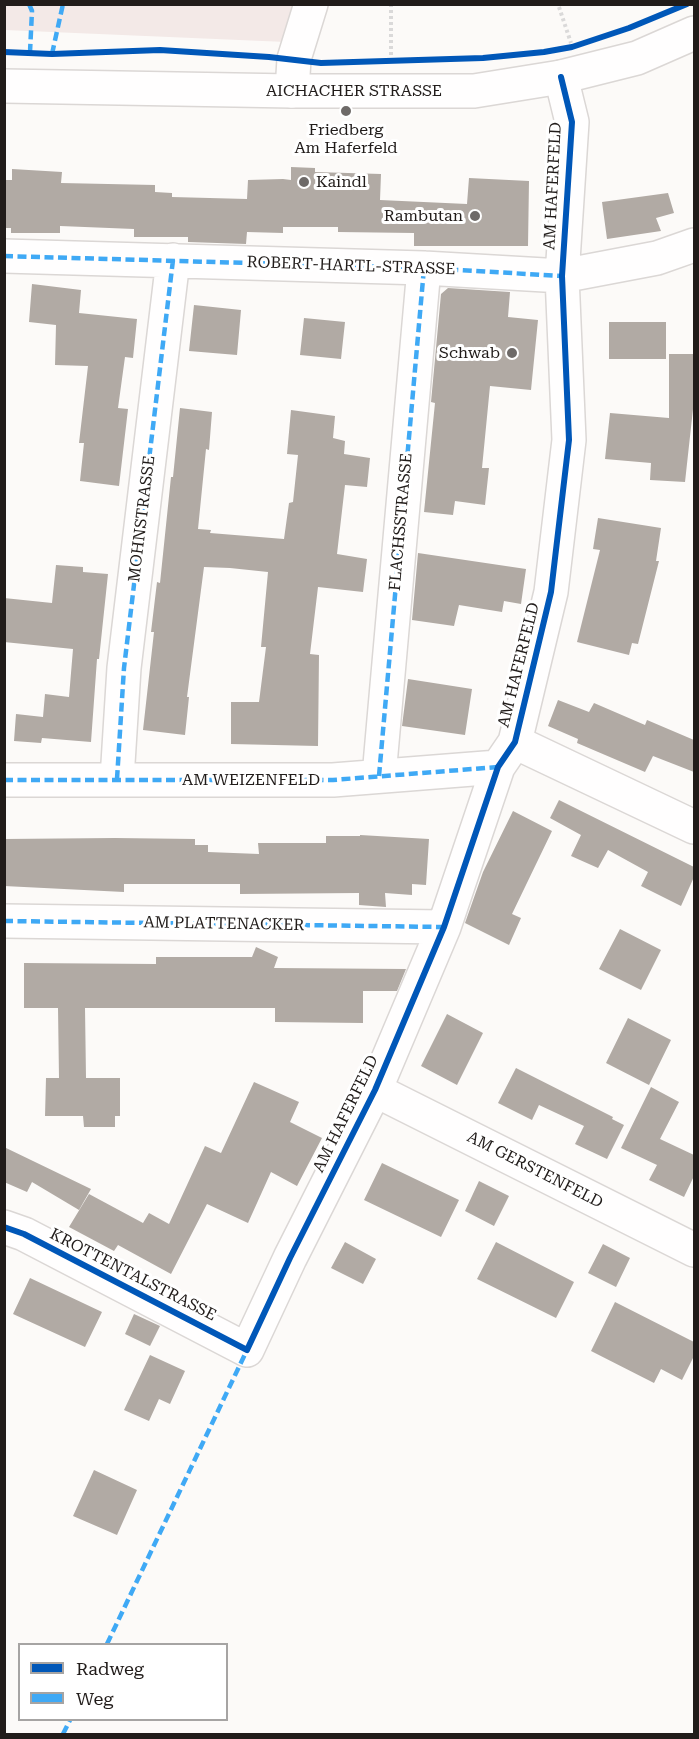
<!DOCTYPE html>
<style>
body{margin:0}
#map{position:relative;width:699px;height:1739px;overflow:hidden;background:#fcfaf8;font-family:"Roboto Serif",serif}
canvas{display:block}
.frame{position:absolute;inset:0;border:6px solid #211c1a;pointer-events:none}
.legend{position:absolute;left:18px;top:1643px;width:210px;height:78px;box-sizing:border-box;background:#fff;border:2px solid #a6a4a3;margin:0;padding:8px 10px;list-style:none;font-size:18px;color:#211c1a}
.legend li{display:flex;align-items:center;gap:12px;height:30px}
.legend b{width:30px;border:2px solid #a6a4a3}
</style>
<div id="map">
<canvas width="699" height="1739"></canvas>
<div class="frame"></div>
<ul class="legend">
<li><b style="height:8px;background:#0057b8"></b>Radweg</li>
<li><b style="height:8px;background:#3fa9f5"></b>Weg</li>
</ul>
</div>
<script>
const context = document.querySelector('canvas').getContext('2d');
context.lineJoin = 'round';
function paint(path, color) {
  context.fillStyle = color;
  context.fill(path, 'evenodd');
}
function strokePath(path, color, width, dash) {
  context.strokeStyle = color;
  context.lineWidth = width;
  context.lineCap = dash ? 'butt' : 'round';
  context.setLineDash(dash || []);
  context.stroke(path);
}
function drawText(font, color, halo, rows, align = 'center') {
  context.font = font + ' "Roboto Serif",serif';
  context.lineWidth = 6;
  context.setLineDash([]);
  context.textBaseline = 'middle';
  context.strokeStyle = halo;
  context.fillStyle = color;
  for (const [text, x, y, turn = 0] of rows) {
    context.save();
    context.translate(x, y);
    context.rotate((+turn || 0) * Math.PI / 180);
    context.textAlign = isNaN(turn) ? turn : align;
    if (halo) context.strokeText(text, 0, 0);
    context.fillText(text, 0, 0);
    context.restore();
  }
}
paint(new Path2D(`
 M5 5H296L286 42 5 30Z`), '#f3e9e7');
paint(new Path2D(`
 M291 167 315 168V172L381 174 380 200 467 204 469 178 529 181 528 246H414V233L338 232V227H283V233L247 232 246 244 188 242V237H134V229L60 226V233H11V228H4V180H12V169L62 172 61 183 155 185V192L172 193V197L247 199 248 180 283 179 291 180Z
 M668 193 674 213 656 218 661 231 607 239 602 202Z
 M32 284 81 290 79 313 137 319 133 358 125 357 118 408 128 409 119 486 80 481 84 443H79L88 366 55 365 56 325 29 322Z
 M448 288 510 292 508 317 538 320 531 390 490 386 482 468H489L485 505 455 501 453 515 424 512 435 403 431 402 441 294Z
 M194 305 241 310 237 355 189 351Z
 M304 318 345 322 341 359 300 355Z
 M609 322H666V359H609Z
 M669 354H694V400L685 482 650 480 651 463 605 459 610 413 669 418Z
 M180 408 212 412 209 450 206 449 198 529 211 530 210 533 284 539 289 503 293 502 298 455 287 454 291 410 335 416 333 438 345 441 344 454 370 458 367 487 345 485 337 554 367 559 363 592 318 587 310 654 319 655 318 746 231 744V702H259L266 647H261L268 572 230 568 204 567 187 697H189L185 735 143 730 154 632H151L157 582 160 583 171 477H173Z
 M598 518 661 528 656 561H659L638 644 632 643 629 655 577 642 600 550 593 549Z
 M418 553 526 569 521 604 504 601 502 612 459 605 454 626 412 620Z
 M56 565 83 567V572L108 574 99 659H97L91 742 42 738 41 743 14 741 16 714 43 717 45 694 69 697 73 649 4 642V598L52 603Z
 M408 679 472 689 465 735 402 726Z
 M558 700 589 712 594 703 645 725 647 720 694 740V772L653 756 645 772 577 743 578 739 548 726Z
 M559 800 694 867V877L681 906 641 886 648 872 608 850 598 868 571 856 581 835 550 818Z
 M513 811 552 831 512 914 521 918 509 945 465 923 483 872Z
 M360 835 429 839 426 885 412 884V895L385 893 386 907 359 905V893L240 894V884H124V892L4 886V839L115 838 195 839V845H208V852L259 854 258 843H326V836H360Z
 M620 929 661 950 641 990 599 969Z
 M256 947 278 957 274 968 406 969 397 991H363V1023L275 1022V1008H85L86 1078H120V1116H115V1127H84L83 1116H45L46 1078H59L58 1008H24V963L156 964V957H252Z
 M447 1014 483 1033 457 1085 421 1066Z
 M628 1018 671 1040 649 1085 606 1063Z
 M516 1068 613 1117 612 1119 624 1125 607 1159 575 1144 584 1126 539 1105 532 1120 498 1103Z
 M254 1082 299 1102 290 1122 322 1138 297 1186 271 1172 248 1223 207 1204 171 1274 118 1245 114 1251 69 1227 89 1194 143 1223 149 1213 169 1224 205 1146 221 1153Z
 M651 1087 679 1102 660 1139 694 1155V1176L684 1197 649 1180 657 1165 621 1148Z
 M4 1147 91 1189 79 1210 32 1182 27 1192 4 1182Z
 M382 1163 459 1200 441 1237 364 1200Z
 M479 1181 509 1196 494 1226 465 1211Z
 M345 1242 376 1259 363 1284 331 1268Z
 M496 1242 574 1282 556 1318 477 1279Z
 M603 1244 630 1258 616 1287 588 1273Z
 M30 1278 102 1312 85 1347 13 1314Z
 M615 1302 694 1342V1356L682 1380 661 1369 654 1383 591 1351Z
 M134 1314 160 1326 150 1346 125 1334Z
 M150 1355 185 1371 170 1404 159 1399 149 1421 124 1410Z
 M94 1470 137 1490 117 1535 73 1516Z`), '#b1aaa4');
const minor = new Path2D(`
 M292 91 294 59 311 4
 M4 256 424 268 562 276 657 258 694 245
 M515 742 694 827
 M379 776 424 268
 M117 779 124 668 173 260
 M4 780H333L498 767
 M4 921 444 927
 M375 1090 694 1250
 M4 1227 24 1234 247 1350 290 1258 375 1090 444 927 498 767 515 742 551 592 569 440 562 276 572 122 561 77`);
const major = new Path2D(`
 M4 86 292 91H474L561 77 637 58 694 33`);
strokePath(minor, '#dbd7d5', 36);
strokePath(major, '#dbd7d5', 36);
strokePath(new Path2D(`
 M391 4V60
 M559 7 571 43`), '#dad9d9', 4, [3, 3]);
strokePath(minor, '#fffefe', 33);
strokePath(major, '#fffefe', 33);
strokePath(new Path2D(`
 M29 4 32 11 30 52
 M52 54 63 4
 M4 256 424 268 562 276
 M379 776 424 268
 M117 779 124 668 173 260
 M4 780H333L498 767
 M4 921 444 927
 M107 1644 247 1350
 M63 1734 70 1720`), '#3fa9f5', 4.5, [9, 4.5]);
strokePath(new Path2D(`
 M4 52 52 54 160 50 269 57 321 63 483 58 544 52 572 47 629 28 687 4
 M4 1227 24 1234 247 1350 290 1258 375 1090 444 927 498 767 515 742 551 592 569 440 562 276 572 122 561 77`), '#0057b8', 6);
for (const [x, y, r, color] of [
 [346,111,6,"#6e6a68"],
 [304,182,6,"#6e6a68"],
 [475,216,6,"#6e6a68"],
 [512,353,6,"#6e6a68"]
]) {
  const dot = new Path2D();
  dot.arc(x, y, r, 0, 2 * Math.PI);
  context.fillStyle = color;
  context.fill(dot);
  strokePath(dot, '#fff', 2);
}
drawText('16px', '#211c1a', '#fff', [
 ["AICHACHER STRASSE",354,91],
 ["AM HAFERFELD",553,186,-87],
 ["ROBERT-HARTL-STRASSE",351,266,2],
 ["MOHNSTRASSE",142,519,-83],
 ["FLACHSSTRASSE",401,522,-85],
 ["AM HAFERFELD",519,665,-76],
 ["AM WEIZENFELD",251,780],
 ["AM PLATTENACKER",224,924,1],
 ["AM HAFERFELD",346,1114,-64],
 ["AM GERSTENFELD",535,1170,27],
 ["KROTTENTALSTRASSE",133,1275,27]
]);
drawText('16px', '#211c1a', '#fff', [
 ["Friedberg",346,130,"center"],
 ["Am Haferfeld",346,148,"center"],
 ["Kaindl",316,182,"left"],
 ["Rambutan",463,216],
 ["Schwab",500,353]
], 'right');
</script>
